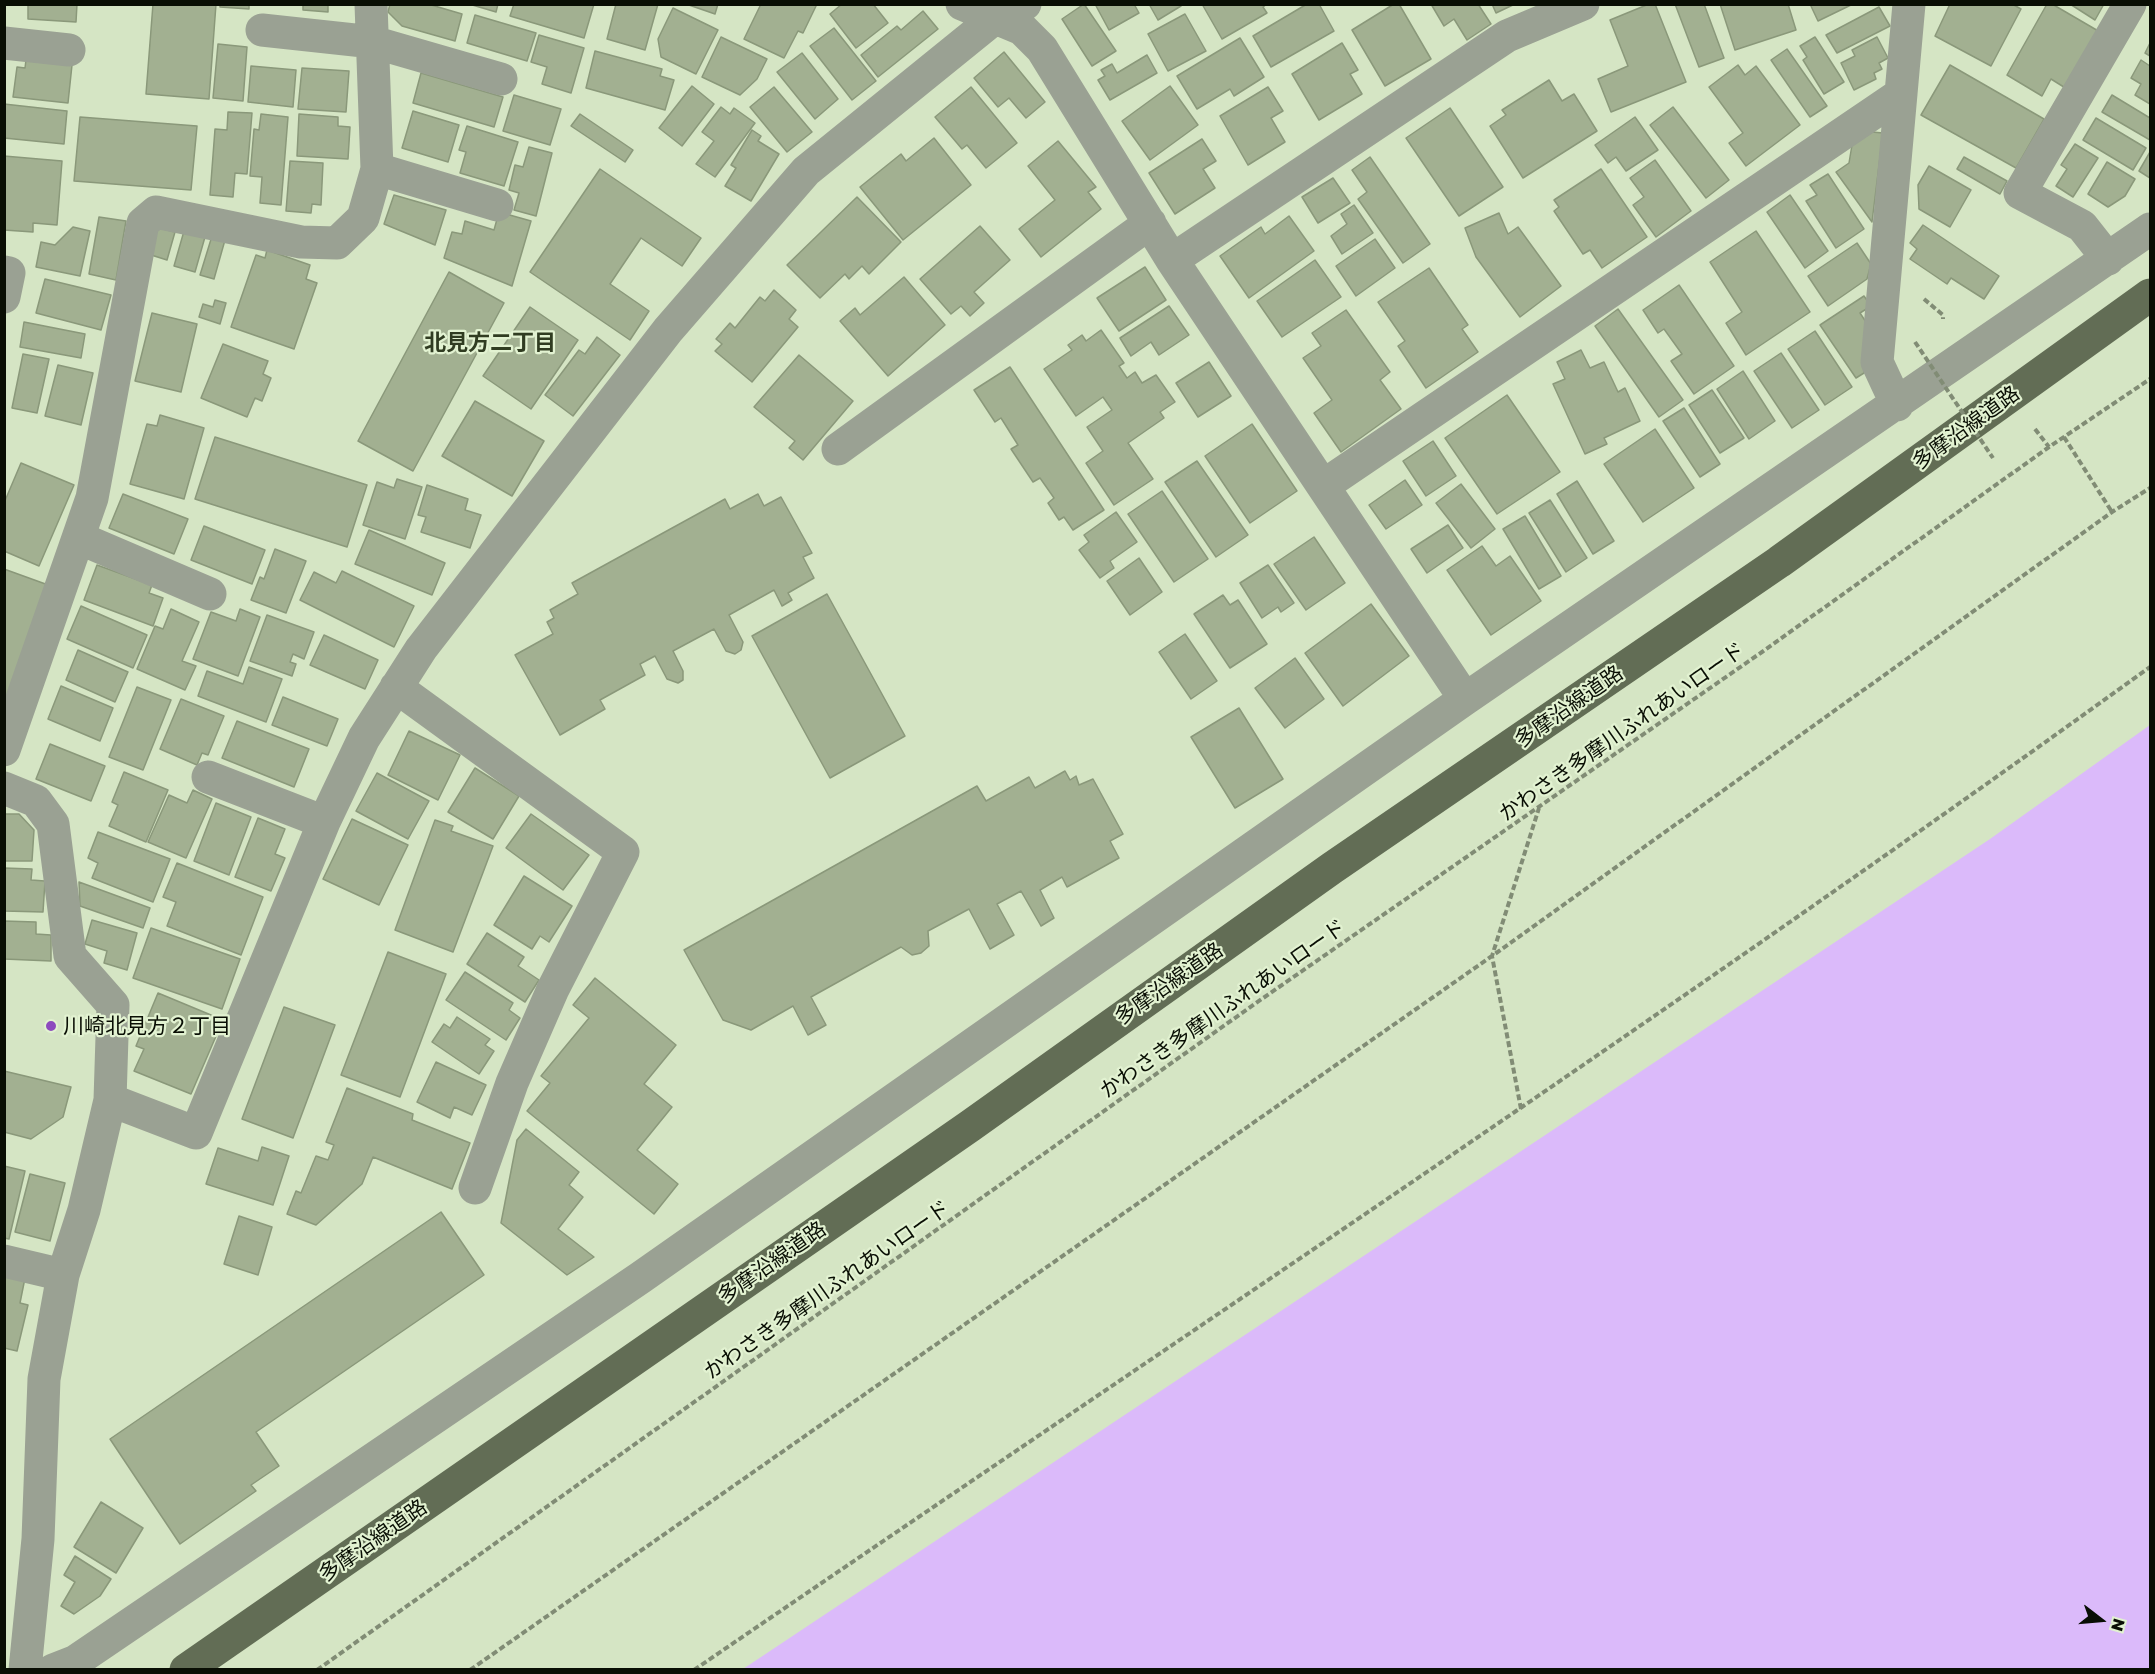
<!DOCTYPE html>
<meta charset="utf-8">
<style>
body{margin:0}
#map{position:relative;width:2155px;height:1674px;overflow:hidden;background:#d5e5c4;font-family:"Golos Text",sans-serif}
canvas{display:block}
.frame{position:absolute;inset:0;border:6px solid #090e04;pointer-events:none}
.north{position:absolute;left:2071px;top:1590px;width:60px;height:60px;-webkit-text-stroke:4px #e2f2d1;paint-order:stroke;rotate:106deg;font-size:16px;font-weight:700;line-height:24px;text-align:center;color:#090e04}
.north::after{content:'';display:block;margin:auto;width:21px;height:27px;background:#090e04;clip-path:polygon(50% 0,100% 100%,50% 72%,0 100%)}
</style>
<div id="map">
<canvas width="2155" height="1674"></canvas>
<div class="frame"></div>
<div class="north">N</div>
</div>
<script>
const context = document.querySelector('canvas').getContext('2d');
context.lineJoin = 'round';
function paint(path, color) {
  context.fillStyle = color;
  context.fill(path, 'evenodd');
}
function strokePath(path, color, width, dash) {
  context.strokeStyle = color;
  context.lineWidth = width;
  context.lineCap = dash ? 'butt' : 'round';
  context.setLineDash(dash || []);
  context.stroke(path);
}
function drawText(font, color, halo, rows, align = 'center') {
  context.font = font + ' "Golos Text","Noto Sans JP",sans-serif';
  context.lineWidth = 4.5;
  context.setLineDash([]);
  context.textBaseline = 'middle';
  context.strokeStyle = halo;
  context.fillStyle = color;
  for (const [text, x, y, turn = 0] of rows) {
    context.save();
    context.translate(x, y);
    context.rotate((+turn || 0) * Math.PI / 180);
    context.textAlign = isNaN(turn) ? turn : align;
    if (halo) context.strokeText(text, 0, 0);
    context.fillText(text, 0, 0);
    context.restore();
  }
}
paint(new Path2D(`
 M2150 725V1669H743L1990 839Z`), '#dbbafa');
const building = new Path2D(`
 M28 4H77L76 22 28 19Z
 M153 4H216L209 99 146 94Z
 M220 4H249V9L220 7Z
 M303 4H328V12L303 10Z
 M390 4H428L462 14 455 41 402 26 388 12Z
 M469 4H498L496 12Z
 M514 4H594L584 38 510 16Z
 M616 4H658L645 50 607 39Z
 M686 4H718L715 14Z
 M761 4H817L803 33 798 31 784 58 744 39Z
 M842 4H873L888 23 856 48 830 14Z
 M1084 4 1116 51 1092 66 1062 19Z
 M1095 4H1134L1139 13 1109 30Z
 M1149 4H1180L1181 6 1158 20Z
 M1202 4H1267L1263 7 1267 13 1222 39Z
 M1307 4H1319L1334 31 1271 67 1253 36Z
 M1394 4H1399L1431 59 1385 86 1352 30Z
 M1431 4H1478L1491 24 1467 40 1454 19 1444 26Z
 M1492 4H1515L1496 13Z
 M1649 4H1655L1686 82 1611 112 1598 79 1628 66 1610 20Z
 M1675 4H1704L1724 58 1699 67Z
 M1720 4H1788L1796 30 1735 50Z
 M1810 4H1853L1818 21Z
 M1950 4H2012L2021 9 1991 66 1935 36Z
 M2047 4H2052L2100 32 2067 89 2051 79 2042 96 2007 75Z
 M2070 4H2104L2095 20Z
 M1879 7 1890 26 1837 53 1826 35Z
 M673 8 718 30 696 74 661 57 658 39Z
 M923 11 938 29 878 77 861 55 897 26 901 30Z
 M1185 14 1206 51 1168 71 1148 34Z
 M475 15 536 33 527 61 467 43Z
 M834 28 876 81 852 100 810 46Z
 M539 35 584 48 571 93 542 84 547 67 531 62Z
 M721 37 767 59 757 79 740 95 702 77Z
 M1815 37 1844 82 1824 94 1803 60 1807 57 1800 46Z
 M1877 37 1888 58 1879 63 1882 69 1874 73 1876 79 1854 90 1841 63 1855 56 1852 50Z
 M1240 38 1264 77 1234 96 1230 89 1197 109 1177 76Z
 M1342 43 1358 70 1350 74 1362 94 1319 120 1292 74Z
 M2150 43V56L2145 53Z
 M218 44 247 47 243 101 213 98Z
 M1787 49 1827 106 1810 117 1771 60Z
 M595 51 662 69 660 76 674 80 665 110 586 88Z
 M1004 52 1045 102 1026 118 1009 98 998 107 974 78Z
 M802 53 838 99 815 119 777 72Z
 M1147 55 1157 73 1110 100 1098 80 1105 76 1101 70 1112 64 1117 73Z
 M26 60 72 65 68 103 13 97 17 67 25 68Z
 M2141 60 2150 66V104L2135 95 2141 84 2131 78Z
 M1738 65 1745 75 1756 66 1800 125 1746 166 1729 143 1743 133 1709 87Z
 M1950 65 2044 119 2016 168 1921 115Z
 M251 66 296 70 293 107 248 102Z
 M302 68 349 71 346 112 298 109Z
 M421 73 503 97 494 127 413 103Z
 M1549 80 1562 101 1574 94 1597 131 1523 178 1490 126 1506 115 1502 110Z
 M692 86 714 104 682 146 659 128Z
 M1170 86 1198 125 1150 160 1122 121Z
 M774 87 812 132 787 152 750 107Z
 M971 87 1017 143 986 168 967 145 962 149 935 117Z
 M1268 87 1283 111 1271 118 1285 142 1248 165 1220 116Z
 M514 95 561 109 550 145 503 131Z
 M2112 95 2150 118V140L2102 112Z
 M4 104 67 111 64 144 4 138Z
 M721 107 730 114 734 108 755 123 715 177 696 164 714 141 702 132Z
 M1673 107 1729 180 1706 198 1650 125Z
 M1450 108 1503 187 1459 216 1406 138Z
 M413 111 459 125 448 162 402 148Z
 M228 112 252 113 247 174 235 173 233 197 210 195 215 129 227 130Z
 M261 114 288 117 281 205 260 203 262 177 250 176 254 129 259 130Z
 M299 114 338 117V126L350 127 348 159 297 156Z
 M580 114 633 150 625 162 571 126Z
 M80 117 197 126 191 190 74 181Z
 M1635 117 1658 150 1626 171 1616 157 1608 163 1595 145Z
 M2096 118 2146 148 2133 170 2083 140Z
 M467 126 518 142 504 186 460 173 466 152 459 150Z
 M752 130 761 136 758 141 779 154 751 201 725 186 736 168 731 165Z
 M1872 132 1883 133 1872 222 1836 172 1849 163 1852 145Z
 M934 138 971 185 903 240 860 187 901 154 906 161Z
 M1202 139 1216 161 1203 169 1215 188 1175 214 1149 173Z
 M1058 141 1096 187 1088 192 1101 209 1041 257 1019 229 1055 200 1028 166Z
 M2075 144 2098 158 2073 197 2056 186 2067 169 2061 165Z
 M529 147 552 153 536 216 514 210 519 193 509 190 515 165 523 167Z
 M2150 152V178L2139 171Z
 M4 156 62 161 57 225 33 223V232L4 230Z
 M1370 157 1430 244 1403 263 1358 199 1367 192 1352 170Z
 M1964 157 2007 181 2000 194 1957 169Z
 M1655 160 1691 211 1656 237 1633 205 1644 197 1630 178Z
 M290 161 323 163 321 205 312 204 311 213 286 211Z
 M2107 162 2135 179 2125 196 2108 207 2088 194Z
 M1929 166 1971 190 1950 227 1919 209 1918 185Z
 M600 169 701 238 682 266 641 238 610 284 649 311 630 340 530 272Z
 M1601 169 1647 237 1602 268 1590 250 1583 254 1554 211 1559 207 1554 200Z
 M1828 174 1864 229 1836 248 1806 201 1817 195 1810 185Z
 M1333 178 1350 203 1318 223 1302 197Z
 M394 195 446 210 435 245 384 224Z
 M1790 195 1828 251 1805 268 1767 212Z
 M857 197 901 242 869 274 862 266 849 279 845 274 820 298 787 265Z
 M1354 205 1373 233 1342 254 1331 236 1347 224 1341 214Z
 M499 212 531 221 512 286 444 258 452 232 462 234 465 221 494 230Z
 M1499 213 1508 234 1518 227 1561 286 1520 317 1476 257 1465 228Z
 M1289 216 1314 251 1249 298 1220 256 1261 227 1265 234Z
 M99 217 126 221 116 280 89 274Z
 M1923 225 1999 276 1984 299 1951 278 1947 284 1910 259 1917 249 1910 243Z
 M980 226 1010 260 974 292 984 303 970 316 961 306 951 314 920 279Z
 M73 227 90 231 80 276 36 267 41 242 55 245Z
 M155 227 175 232 167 260 148 254Z
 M184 231 205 237 195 272 174 266Z
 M1756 231 1810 312 1746 355 1726 323 1742 312 1710 262Z
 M212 236 225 240 214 279 200 275Z
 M1375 239 1395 268 1356 296 1336 266Z
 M1857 243 1871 264 1867 279 1828 306 1808 276Z
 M267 250 310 265 306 279 317 283 294 349 231 327 256 255 265 258Z
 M1315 260 1341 297 1282 337 1257 301Z
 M1145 267 1166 300 1119 331 1097 298Z
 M1429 268 1468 325 1462 329 1478 352 1426 388 1398 346 1405 341 1378 302Z
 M449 272 504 303 413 471 358 441Z
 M904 277 945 325 888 376 840 321 855 308 860 315Z
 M45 279 111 295 101 330 36 313Z
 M1679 285 1734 366 1694 394 1671 361 1682 354 1664 329 1658 333 1643 310Z
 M774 290 796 310 789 319 798 327 752 382 715 351 722 344 716 339 730 323 735 328 760 297 765 301Z
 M1864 296 1871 306 1860 313 1868 325 1864 373 1856 378 1820 325Z
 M215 300 226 303 220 324 199 317 203 304 213 307Z
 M1169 306 1189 335 1159 355 1151 342 1131 356 1120 338Z
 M530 307 578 340 531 409 483 376Z
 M1618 309 1683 400 1659 417 1595 326Z
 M1346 310 1390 372 1380 380 1401 409 1341 452 1314 413 1332 400 1303 358 1321 346 1312 333Z
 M152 313 197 324 181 392 135 381Z
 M24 322 85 334 81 358 20 347Z
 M1101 330 1124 363 1119 366 1127 378 1135 372 1142 383 1156 375 1175 402 1160 412 1164 418 1128 443 1153 479 1114 505 1086 463 1103 451 1087 427 1112 410 1103 397 1076 416 1044 369 1072 350 1068 345 1082 335 1086 341Z
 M1815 331 1852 387 1825 405 1788 349Z
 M597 337 620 355 573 416 545 395 579 350 585 354Z
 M223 344 268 361 263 374 271 378 262 401 255 398 247 417 201 398Z
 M1581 350 1590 368 1604 362 1618 392 1625 388 1640 421 1604 438 1607 444 1585 454 1553 384 1565 379 1557 362Z
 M1781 353 1819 410 1792 428 1754 371Z
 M23 354 49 359 37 413 12 408Z
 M799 355 853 401 803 460 789 448 795 441 754 407Z
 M1209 362 1231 396 1198 417 1176 383Z
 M58 365 93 373 81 425 45 416Z
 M1010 367 1104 510 1073 530 1064 517 1059 520 1048 503 1054 498 1040 478 1033 482 1011 449 1018 445 1001 418 995 422 974 390Z
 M1743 371 1775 421 1749 439 1717 389Z
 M1712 390 1744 438 1720 453 1689 405Z
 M1507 395 1560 472 1497 514 1445 438Z
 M475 401 544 441 512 496 442 456Z
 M1684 408 1720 464 1700 477 1663 421Z
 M160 415 204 428 184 499 130 484 147 424 157 426Z
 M1252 424 1297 491 1250 523 1205 456Z
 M1655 429 1694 488 1643 522 1604 464Z
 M215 437 367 485 347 547 195 499Z
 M1433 441 1456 476 1426 496 1403 461Z
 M1197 461 1248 535 1216 557 1165 482Z
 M21 463 74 485 39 566 4 551V503Z
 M397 479 422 487 405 539 363 525 377 482 394 488Z
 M1405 480 1422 505 1386 529 1369 505Z
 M1577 481 1614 541 1593 554 1557 494Z
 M1461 484 1495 529 1471 548 1436 503Z
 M427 485 468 499 465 510 481 515 470 548 421 532 426 517 418 515Z
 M1162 491 1208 559 1174 582 1128 514Z
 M123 494 188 519 174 554 109 528Z
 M758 494 764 506 781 497 812 553 803 557 814 578 788 593 792 600 782 606 774 590 729 615 743 642 741 650 735 654 726 651 714 629 673 651 683 671V680L678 683 667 679 655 656 640 664 645 675 600 700 605 709 560 735 515 655 553 634 547 622 554 618 550 610 578 594 572 583 725 499 730 509Z
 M1550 500 1587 558 1566 572 1529 513Z
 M1116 512 1137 542 1110 561 1114 568 1100 578 1079 550 1089 542 1084 535Z
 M1525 516 1561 576 1539 589 1503 529Z
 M1448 525 1463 548 1427 573 1411 549Z
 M204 526 265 550 252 584 191 560Z
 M369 530 445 563 432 595 355 564Z
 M1314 537 1345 583 1306 610 1274 564Z
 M1482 546 1496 566 1510 556 1541 601 1491 635 1447 570Z
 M275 549 306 561 286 613 251 600 260 577 264 579Z
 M1139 558 1162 592 1130 615 1107 581Z
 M97 565 152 585 149 593 163 598 153 626 84 600Z
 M1268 565 1294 603 1281 612 1278 607 1262 618 1240 583Z
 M4 569 51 586 4 715Z
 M342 571 414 606 394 647 300 600 314 572 336 583Z
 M827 594 905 736 830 778 752 636Z
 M1223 595 1230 605 1238 600 1267 644 1230 668 1194 614Z
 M1371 604 1409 656 1343 706 1305 653Z
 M81 606 147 635 133 668 67 639Z
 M171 609 199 622 182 661 196 666 185 690 137 669 155 626 163 629Z
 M240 609 260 617 238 676 193 659 211 612 236 621Z
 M267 615 314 632 304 659 293 654 290 662 296 664 292 676 250 661Z
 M1185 634 1217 681 1191 699 1159 652Z
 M324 635 378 660 365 689 310 665Z
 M78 650 128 672 115 702 66 680Z
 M1295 658 1324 699 1285 728 1255 688Z
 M249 667 282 679 266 722 198 696 207 671 243 684Z
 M61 686 113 708 100 741 48 719Z
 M137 687 171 700 143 770 109 757Z
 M283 697 338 719 327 746 272 725Z
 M181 699 224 716 208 755 202 753 197 765 160 749Z
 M1239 708 1283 779 1235 808 1191 737Z
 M237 721 309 749 294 787 222 758Z
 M409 731 460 755 438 800 388 775Z
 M50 744 105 766 91 801 36 779Z
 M475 768 519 796 493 839 448 812Z
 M1065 771 1070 780 1076 776 1079 785 1093 779 1123 834 1110 841 1119 858 1067 887 1062 877 1040 890 1054 918 1041 926 1021 891 997 904 1014 935 990 949 969 909 928 931 929 946 921 953 912 955 901 947 811 997 826 1025 808 1035 793 1006 751 1030 723 1020 684 950 977 786 986 801 1029 777 1035 788Z
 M124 772 168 790 146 842 109 826 118 805 112 802Z
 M377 773 429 801 408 839 356 811Z
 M193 790 212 799 186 858 148 842 169 795 187 803Z
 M216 803 251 817 229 875 194 861Z
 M4 814H19L34 830 32 861H4Z
 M531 814 589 855 563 890 506 848Z
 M258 818 285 829 275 854 285 858 271 891 235 877Z
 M352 819 408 845 379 905 323 879Z
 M435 820 453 826 451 831 493 846 453 952 395 930Z
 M98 832 170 859 153 902 92 878 98 863 88 858Z
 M177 863 263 897 241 955 167 926 176 902 163 897Z
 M4 868 32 869 31 880 45 881 43 912 4 911Z
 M524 876 572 906 549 942 540 936 532 949 494 925Z
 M79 882 150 908 143 928 80 906Z
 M92 920 137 933 127 970 104 963 107 951 85 944Z
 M4 921 36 922V934L51 935V961L4 959Z
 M151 928 240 959 222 1009 133 978Z
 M487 933 524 957 518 966 539 980 525 1002 467 964Z
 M388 952 446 974 400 1097 341 1075Z
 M465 972 513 1003 509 1010 520 1018 506 1040 446 1000Z
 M595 978 676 1045 644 1084 672 1107 637 1150 678 1184 654 1214 527 1111 550 1083 541 1076 589 1018 573 1005Z
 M158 993 223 1020 191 1094 134 1071 144 1049 136 1046Z
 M284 1007 335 1025 293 1138 242 1119Z
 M457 1017 490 1039 485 1045 494 1051 479 1074 432 1042 444 1024 450 1028Z
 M436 1062 486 1085 472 1115 454 1107 450 1118 417 1102Z
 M4 1071 71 1087 63 1117 31 1139 4 1132Z
 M347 1088 413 1114 412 1120 470 1143 452 1189 373 1157 362 1184 316 1225 287 1214 296 1191 301 1193 316 1156 328 1160 334 1145 326 1142Z
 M526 1129 579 1172 569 1185 583 1197 558 1229 594 1257 567 1275 501 1223 517 1140Z
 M262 1147 289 1156 273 1205 206 1184 218 1148 258 1161Z
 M4 1166 25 1171 9 1239 4 1238Z
 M30 1174 65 1183 50 1241 15 1232Z
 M441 1212 484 1275 256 1432 279 1466 251 1485 256 1491 180 1544 110 1439Z
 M239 1216 272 1227 258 1275 224 1264Z
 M4 1273 25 1278 20 1303 28 1305 17 1351 4 1348Z
 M101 1502 143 1528 116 1573 74 1547Z
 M75 1556 111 1579 100 1596 74 1614 61 1606 75 1582 64 1575Z`);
paint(building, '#a2b091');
strokePath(building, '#8a987a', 1.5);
strokePath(new Path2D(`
 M1924 299 1943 315V319
 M2035 429 2049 447
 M2064 437 2112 512
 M1521 1109 1492 956 1539 808
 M317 1670 1256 1003 1762 652 2049 447 2150 379
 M470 1670 1492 956 2112 512 2150 488
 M694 1670C1181 1337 1672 1012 2150 667`), '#818c75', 4, [6, 3]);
strokePath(new Path2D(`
 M962 4 1022 29 1042 49 1172 260 1465 699
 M262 30 373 42 501 79
 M4 43 69 50
 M377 169 497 205
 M2108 259 2082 226 2020 193 2130 4
 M1172 260 1507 36 1583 4
 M4 272 9 273 4 297
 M1897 405 1877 362 1909 4
 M838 449 1150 223
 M1323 486 1901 94
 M79 538 210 594
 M396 687 623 852 553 989 512 1083 475 1188
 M4 750 92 498 143 223 156 212 301 242 337 243 363 218 377 169 371 4
 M208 777 324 822
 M4 788 36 801 53 824 70 956 113 1005 110 1100
 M4 1261 63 1275
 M25 1670 38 1539 44 1379 63 1275 84 1210 110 1100 196 1133 324 822 364 738 421 649 668 330 806 171 996 17 1025 4
 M53 1670 76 1661 640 1278 1465 699 2150 229`), '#9aa193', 33);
strokePath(new Path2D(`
 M186 1670 970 1126 1332 868 1779 562 2150 295`), '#626d55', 33);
strokePath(new Path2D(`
 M1915 342 1993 458`), '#818c75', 4, [6, 3]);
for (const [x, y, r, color] of [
 [51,1026,6,"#8d4abe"]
]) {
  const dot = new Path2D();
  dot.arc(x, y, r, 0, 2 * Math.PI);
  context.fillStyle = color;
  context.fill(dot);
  strokePath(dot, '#e2f2d1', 2);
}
drawText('21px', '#090e04', '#e2f2d1', [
 ["多摩沿線道路",1966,428,-36],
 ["多摩沿線道路",1569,707,-35],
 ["かわさき多摩川ふれあいロード",1622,732,-35],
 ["多摩沿線道路",1169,984,-35],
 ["かわさき多摩川ふれあいロード",1223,1009,-35],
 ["多摩沿線道路",772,1263,-35],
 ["かわさき多摩川ふれあいロード",827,1290,-35],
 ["多摩沿線道路",373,1541,-35]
]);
drawText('21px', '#090e04', '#e2f2d1', [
 ["川崎北見方２丁目",63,1026]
], 'left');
drawText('bold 22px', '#303c21', '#e2f2d1', [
 ["北見方二丁目",490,343]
]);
</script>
